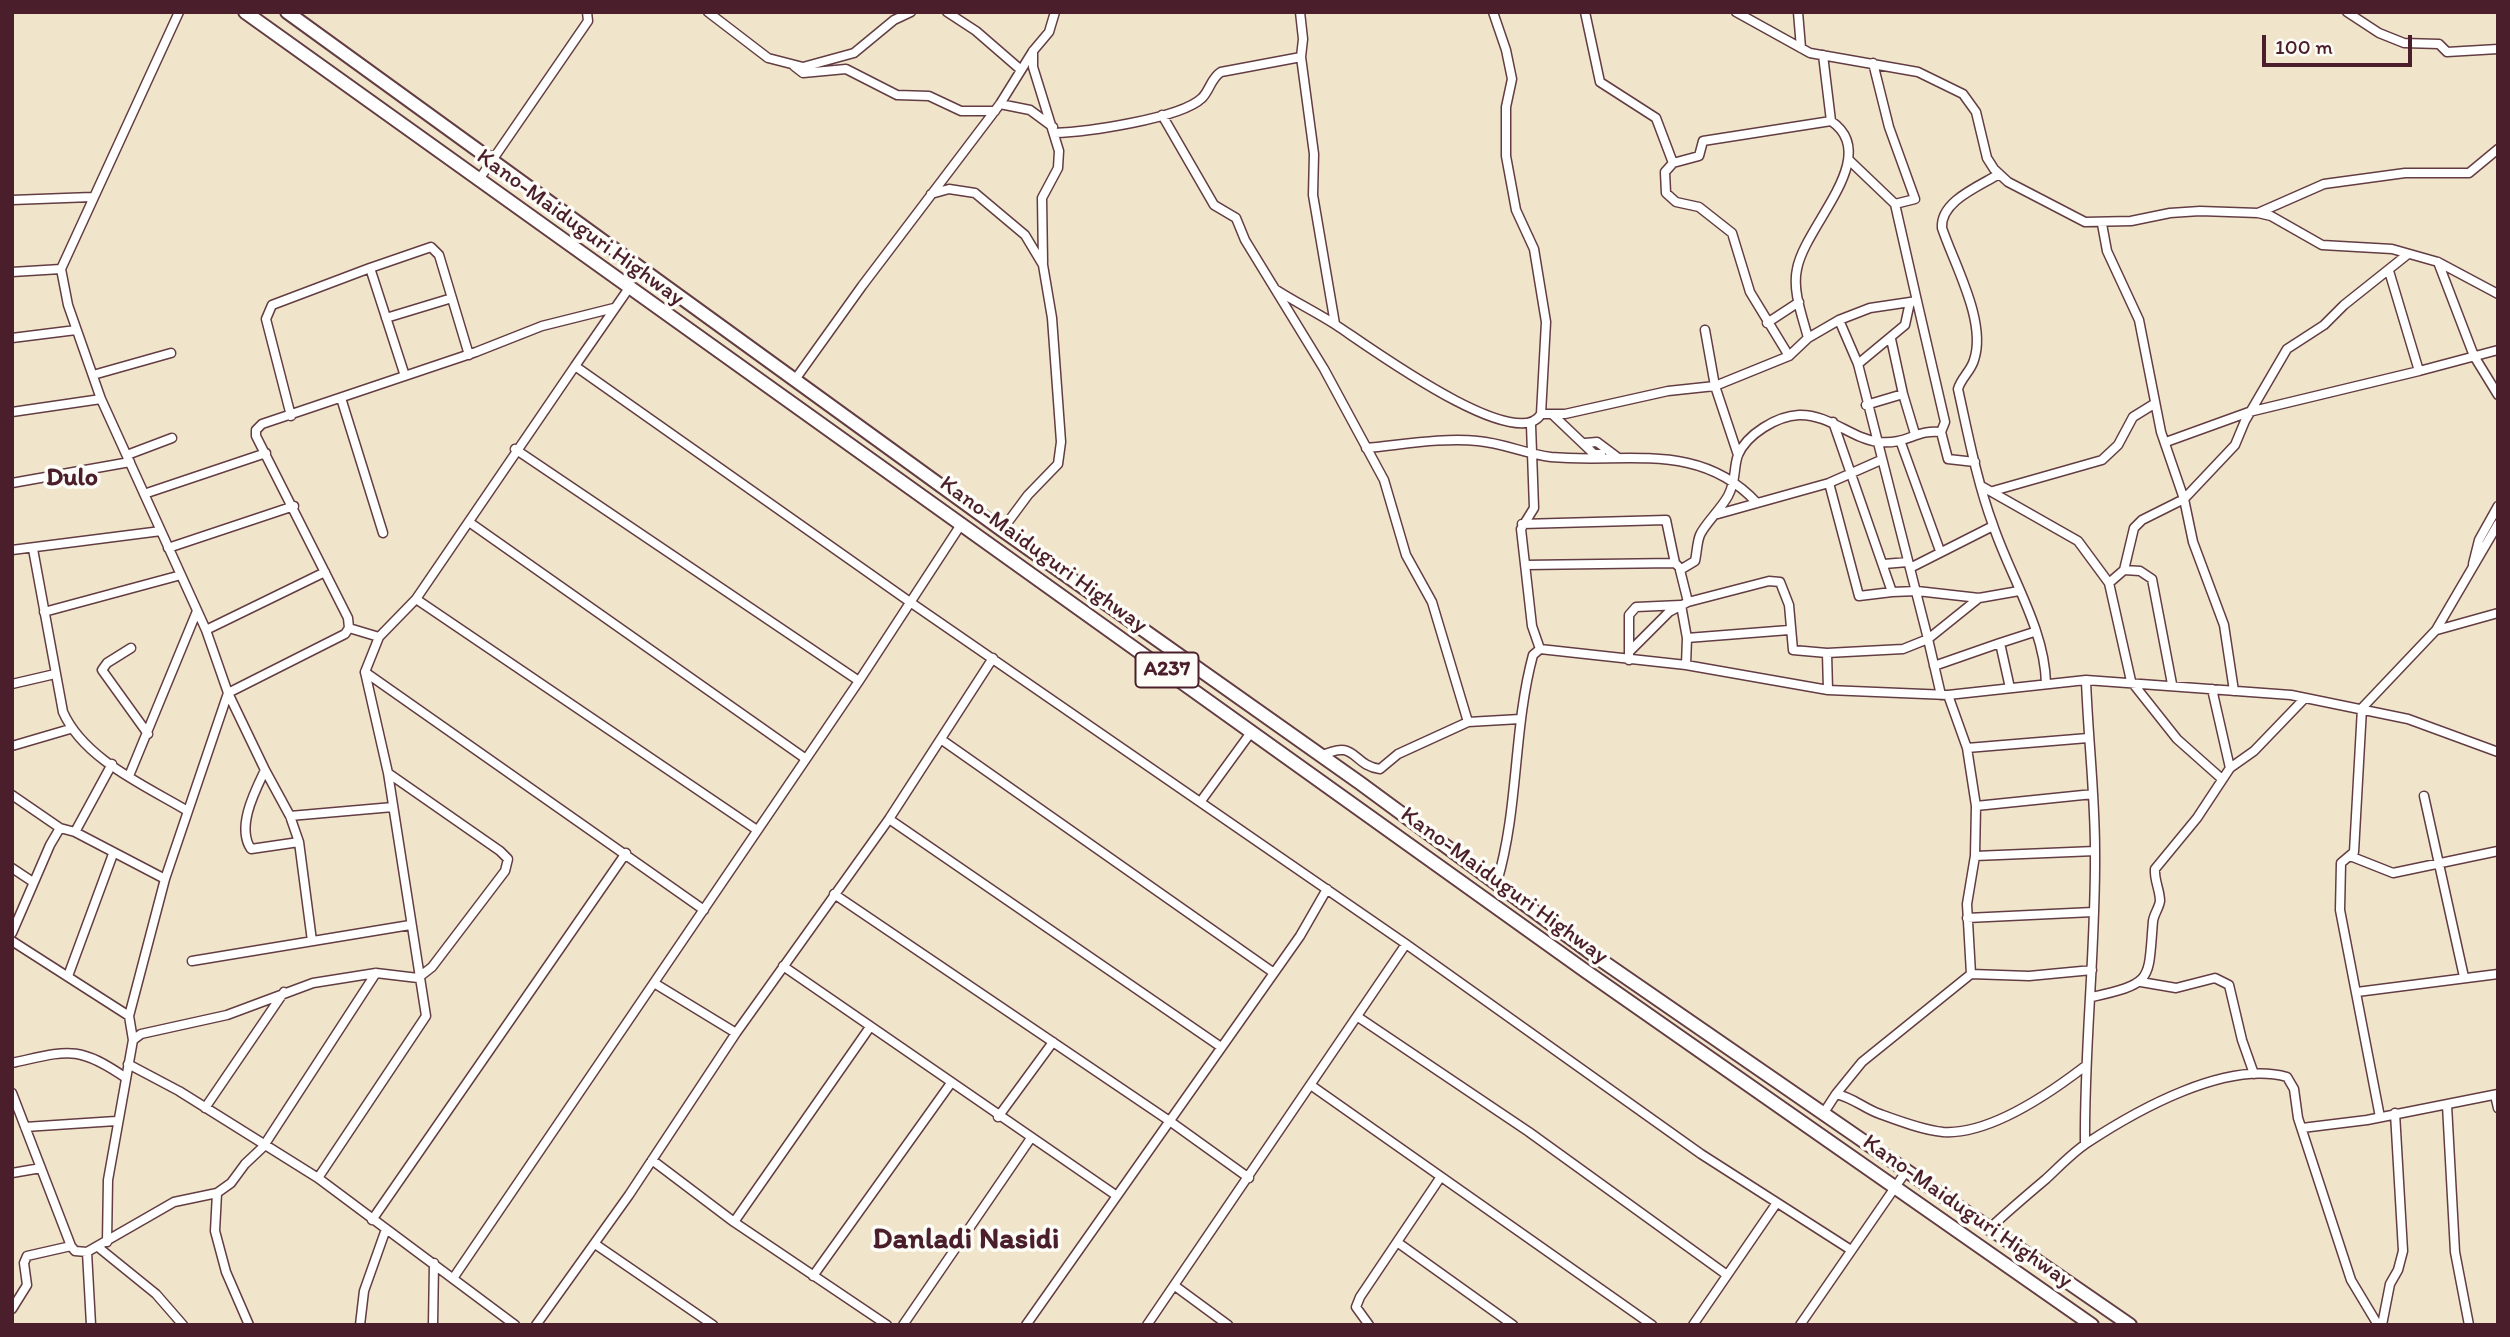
<!DOCTYPE html>
<style>
body{margin:0}
#map{position:relative;width:2510px;height:1337px;overflow:hidden;background:#f0e5ca;font-family:Itim,sans-serif}
canvas{display:block}
.frame{position:absolute;inset:0;border:14px solid #4a1f2b;pointer-events:none}
.scale{position:absolute;left:2262px;top:35px;width:150px;height:32px;box-sizing:border-box;border:4px solid #4a1f2b;border-top:0;padding-left:9px;font-size:21px;line-height:24px;white-space:nowrap;color:#4a1f2b;-webkit-text-stroke:5px #fdfcf7;paint-order:stroke}
</style>
<div id="map">
<canvas width="2510" height="1337"></canvas>
<div class="frame"></div>
<div class="scale">100 m</div>
</div>
<script>
const context = document.querySelector('canvas').getContext('2d');
context.lineJoin = 'round';
function strokePath(path, color, width, dash) {
  context.strokeStyle = color;
  context.lineWidth = width;
  context.lineCap = dash ? 'butt' : 'round';
  context.setLineDash(dash || []);
  context.stroke(path);
}
function drawText(font, color, halo, rows, align = 'center') {
  context.font = font + ' Itim,sans-serif';
  context.lineWidth = 7;
  context.setLineDash([]);
  context.textBaseline = 'middle';
  context.strokeStyle = halo;
  context.fillStyle = color;
  for (const [text, x, y, turn = 0] of rows) {
    context.save();
    context.translate(x, y);
    context.rotate((+turn || 0) * Math.PI / 180);
    context.textAlign = isNaN(turn) ? turn : align;
    if (halo) context.strokeText(text, 0, 0);
    context.fillText(text, 0, 0);
    context.restore();
  }
}
const minor = new Path2D(`
 M708 12 768 58 803 67 854 53 894 20 911 12
 M947 12 976 31 1021 70
 M1300 12 1303 39 1301 57 1314 154 1313 195 1335 324
 M1585 12 1600 82 1656 118 1673 163 1665 172 1666 193 1676 202 1699 207 1732 233 1750 292 1789 356
 M1736 12 1810 53 1918 72 1963 94 1976 112 1987 158 1994 169 2008 182 2085 222 2131 221 2170 213 2200 211 2258 213 2271 216 2322 245 2392 249 2438 262 2498 294
 M1798 12 1801 48
 M2347 12 2379 33 2404 43 2439 44 2447 52 2498 49
 M1033 51V67L1059 151 1058 168 1042 198 1043 263
 M794 66 803 73 846 69 897 95 929 96 961 111H995
 M1000 104 1030 110 1053 127
 M1162 115 1214 205 1236 218 1245 240 1324 369 1384 480 1406 555 1432 602 1468 722
 M1054 133C1085 132 1180 119 1202 98 1210 90 1211 78 1221 72L1301 57
 M1850 161 1895 204
 M1673 163 1699 156 1703 141 1831 121
 M1999 174C1980 186 1940 201 1942 228 1954 264 1987 322 1974 360 1971 371 1961 378 1958 389 1968 434 1977 482 1993 525 2010 576 2045 629 2046 684
 M478 181 588 21 587 12
 M931 194 949 189 975 193 1025 235 1043 265 1052 318 1061 442 1058 464 1028 495 1002 530
 M12 200 92 197
 M2258 213 2324 184 2405 173H2469L2498 149
 M2102 224 2107 251 2139 320 2161 432 2184 499 2193 542 2224 625 2234 691
 M2438 262 2474 356 2498 395
 M12 272 61 269
 M629 288 575 366 910 602 1406 944 1701 1154 1851 1250
 M1275 289C1295 302 1316 312 1336 325 1365 344 1517 456 1541 414L1546 322 1534 249 1516 210 1506 156V107L1512 79 1506 50 1493 12
 M1917 301 1945 422 1941 432
 M386 318 452 298
 M1767 323 1799 302
 M1705 330 1715 386 1738 455
 M12 338 76 330
 M1808 338C1803 318 1792 291 1797 269 1805 225 1883 156 1831 121L1823 55
 M1891 339 1903 394
 M1858 364 1905 325 1910 302
 M575 366 416 599 379 637 365 672 704 910
 M2419 371 2498 350
 M93 375 171 353
 M405 376 370 268 431 247 439 255 469 355
 M794 381 862 286 1000 104 1033 51 1049 32 1055 12
 M341 398 383 533
 M1866 405 1903 394 1915 434
 M12 412 101 399
 M1541 414H1565L1668 391 1715 386 1789 356 1808 338 1839 320 1870 308 1917 301 1895 204 1915 199 1889 127 1873 63
 M1553 415 1594 454H1601
 M291 416 266 319 272 305 370 268
 M1833 422 1892 592 1917 591 1979 598 2019 591
 M1531 425 1534 508 1521 529 1532 626 1540 649
 M2166 442 2249 412 2419 371 2389 271
 M1585 443 1597 442 1617 457
 M1901 443 1940 551
 M1366 448C1400 445 1444 437 1478 441 1503 443 1526 454 1551 457 1625 464 1699 440 1757 503
 M515 449 859 681
 M127 455 172 438
 M12 483 130 462
 M1829 483 1859 596 1892 592
 M1983 487 2078 541 2109 583 2124 570 2140 571 2152 579 2172 684
 M1993 491 2102 460 2118 445 2133 417 2154 404
 M144 494 266 453
 M1718 514 1829 483 1881 460
 M469 522 806 759
 M1522 524 1666 520 1675 563
 M168 548 294 506
 M33 549 63 712C84 759 144 785 186 810
 M12 550 161 531
 M1884 564 1908 562
 M2473 564 2479 540 2498 506
 M1525 565 1675 563 1678 566
 M1910 568 1993 526
 M2124 570 2134 528 2142 520 2184 499 2235 445 2245 421 2287 349 2324 325 2344 305 2408 254
 M2109 583 2131 681 2177 739 2222 779
 M416 599 757 830
 M1688 602 1769 581 1780 582 1789 605 1793 650 1827 653
 M44 612 181 575
 M349 628 379 637
 M206 630 325 572
 M2437 630 2498 613
 M2000 643 2034 632
 M131 648 107 663 102 670 148 734
 M1629 652V615L1636 607 1681 605 1687 638 1789 630
 M1629 660V652L1669 612 1688 602 1680 570 1695 561C1697 552 1697 542 1700 535 1704 525 1721 509 1728 496 1737 479 1733 469 1738 455 1747 434 1777 416 1799 415 1829 414 1852 439 1879 442 1907 445 1916 429 1941 432L1948 459 1975 462
 M1686 665 1687 638
 M1934 666 2000 643 2010 688
 M365 672 388 773
 M12 684 55 674
 M2212 689 2230 768
 M1828 690 1827 653 1903 649 1928 639 1858 364 1839 320
 M1941 695 1928 639 1979 598
 M1948 695 1967 748 1976 806 1975 856 1967 904 1971 974
 M942 740 1274 973
 M12 746 70 729
 M1967 748 2088 738
 M1321 756C1357 738 1351 765 1380 769L1398 754 1468 722 1520 719
 M265 770 290 816 299 842 312 941
 M129 776 197 611
 M12 795 60 828
 M2424 796 2464 977
 M1201 801 1252 731
 M1976 806 2093 794
 M290 816 393 807
 M889 819 1221 1047
 M75 832 112 764
 M299 842 251 849C236 827 255 791 265 770L228 693 345 634 349 628 348 618 256 436V430L262 424 476 352 542 326 614 308
 M1975 856 2095 851
 M2350 856 2393 873 2498 851
 M12 868 33 882
 M1497 882C1519 808 1513 729 1533 655L1540 649 1686 665 1828 690 1948 695 2086 680 2291 695 2408 719 2498 752
 M834 894 1171 1122 1249 1178
 M1967 918 2093 912
 M12 933 50 845 60 828 75 832 165 879
 M12 941 129 1016
 M192 961 410 925
 M783 966 1117 1196
 M68 976 113 854
 M2141 982 2176 988 2215 978 2229 985 2242 1040 2254 1074
 M2357 992 2498 974
 M2092 997C2154 983 2148 981 2153 921 2154 914 2159 908 2160 901 2160 890 2154 880 2155 869L2197 818 2230 768 2254 751 2305 698
 M1358 1017 1529 1132 1727 1275
 M736 1033 889 819 993 658
 M133 1040 141 1034 227 1015 313 983 376 973 418 978 432 967 505 871 508 859 500 851 388 773 426 1016 318 1178
 M12 1063C67 1051 77 1044 126 1078
 M128 1064 179 1091 318 1178 515 1325
 M1312 1086 1652 1325
 M12 1093 71 1246 75 1251 87 1252 174 1202 217 1193 231 1183 245 1164 263 1147 376 973
 M1836 1094 1862 1062 1971 974 2029 976 2092 970
 M2495 1095 2498 1108
 M2447 1105 2455 1252 2469 1325
 M205 1108 284 992
 M1823 1114 1836 1094C1852 1097 1865 1109 1880 1114 1899 1121 1923 1130 1943 1132 1989 1135 2050 1093 2084 1067
 M998 1117 1053 1042
 M2380 1117 2340 910 2341 863 2354 852 2362 708 2436 630 2498 524
 M25 1127 116 1121
 M2302 1128 2367 1120 2498 1094
 M2085 1144C2084 1046 2096 949 2095 851 2095 794 2088 737 2086 680
 M652 1160 734 1222 887 1325
 M12 1173 41 1168
 M217 1193 215 1231 226 1272 249 1325
 M372 1220 626 853
 M734 1222 870 1027
 M1989 1229C2008 1211 2027 1195 2046 1179 2059 1167 2072 1153 2087 1143 2137 1110 2226 1060 2287 1077L2294 1089 2298 1118 2351 1280 2378 1325
 M107 1242 108 1180 133 1040 129 1016 165 879 228 693 206 630 101 399 68 305 61 269 179 12
 M1397 1242 1513 1325
 M595 1244 713 1325
 M98 1247 156 1294 183 1325
 M87 1252 91 1325
 M813 1276 951 1083
 M454 1277 859 681 962 523
 M1175 1286 1228 1325
 M12 1309 27 1285 24 1263 27 1256 71 1246
 M360 1325 364 1291 386 1229
 M433 1325 434 1263
 M536 1325 629 1195 736 1033 654 983
 M903 1325 1031 1138
 M1026 1325 1300 936 1327 889
 M1147 1325 1406 944
 M1369 1325 1356 1307 1360 1297 1440 1178
 M1693 1325 1776 1204
 M1800 1325 1907 1170
 M2382 1325 2390 1284 2398 1270 2403 1251 2395 1113`);
const trunk = new Path2D(`
 M245 12 1584 970 2092 1325
 M287 12 1002 530 1360 783 1595 956 2130 1325`);
strokePath(minor, '#633d43', 11);
strokePath(trunk, '#633d43', 16);
strokePath(minor, '#fff', 8);
strokePath(trunk, '#fff', 12);
for (const [x, y, w] of [
 [1167,670,63]
]) {
  const box = new Path2D();
  box.roundRect(x - w / 2, y - 17.5, w, 35, 5);
  context.fillStyle = '#fdfcf7';
  context.fill(box);
  strokePath(box, '#4a1f2b', 2);
}
drawText('bold 21px', '#4a1f2b', null, [
 ["A237",1167,670]
]);
drawText('23px', '#4a1f2b', '#fdfcf7', [
 ["Kano-Maiduguri Highway",580,228,36],
 ["Kano-Maiduguri Highway",1043,555,36],
 ["Kano-Maiduguri Highway",1504,886,36],
 ["Kano-Maiduguri Highway",1967,1212,35]
]);
drawText('bold 26px', '#4a1f2b', '#fdfcf7', [
 ["Dulo",72,478]
]);
drawText('bold 30px', '#4a1f2b', '#fdfcf7', [
 ["Danladi Nasidi",966,1240]
]);
</script>
